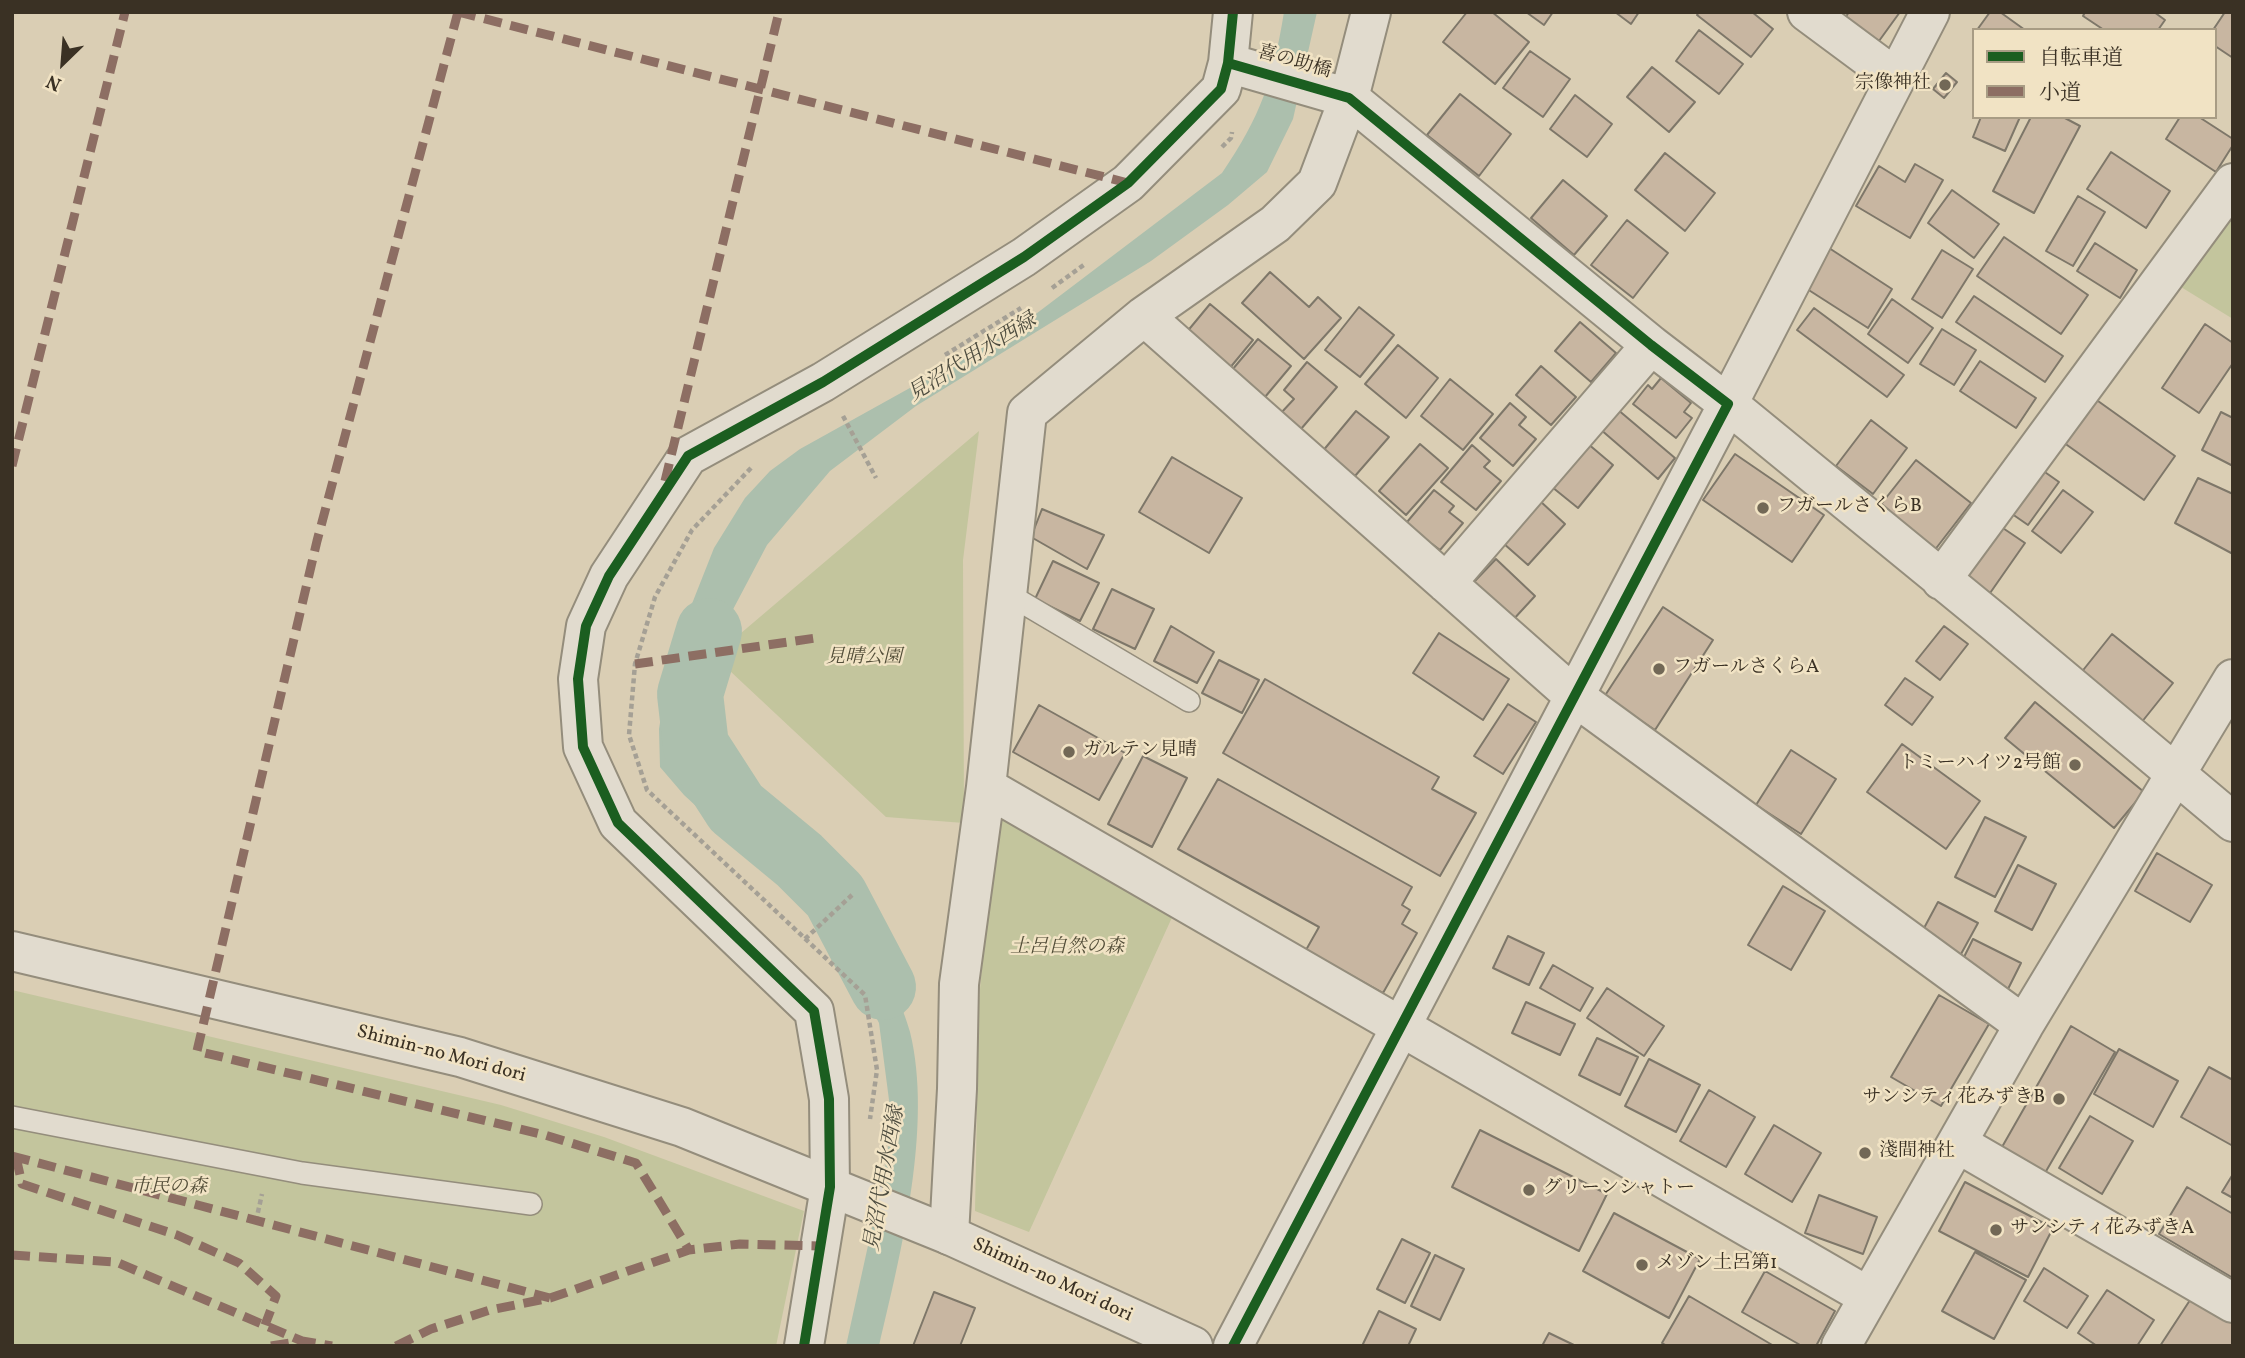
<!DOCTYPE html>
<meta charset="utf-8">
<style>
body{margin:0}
#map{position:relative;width:2245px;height:1358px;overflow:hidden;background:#daceb4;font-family:Vollkorn,"Noto Serif JP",serif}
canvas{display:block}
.frame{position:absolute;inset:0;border:14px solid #3a3124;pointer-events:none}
.legend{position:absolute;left:1972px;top:28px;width:245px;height:91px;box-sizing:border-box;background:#f1e3c4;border:2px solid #a89c84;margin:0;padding:9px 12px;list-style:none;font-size:21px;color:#3a3124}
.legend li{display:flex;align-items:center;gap:14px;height:35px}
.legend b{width:35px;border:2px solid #a89c84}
.north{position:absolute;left:28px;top:28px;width:70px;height:70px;-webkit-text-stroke:5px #f1e3c4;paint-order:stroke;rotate:205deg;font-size:19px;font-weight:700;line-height:28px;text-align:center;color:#3a3124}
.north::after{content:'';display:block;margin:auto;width:24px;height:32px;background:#3a3124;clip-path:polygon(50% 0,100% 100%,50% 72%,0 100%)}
</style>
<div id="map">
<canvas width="2245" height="1358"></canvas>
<div class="frame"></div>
<ul class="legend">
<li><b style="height:9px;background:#1b5e20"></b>自転車道</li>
<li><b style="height:9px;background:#8d6e63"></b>小道</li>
</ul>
<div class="north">N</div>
</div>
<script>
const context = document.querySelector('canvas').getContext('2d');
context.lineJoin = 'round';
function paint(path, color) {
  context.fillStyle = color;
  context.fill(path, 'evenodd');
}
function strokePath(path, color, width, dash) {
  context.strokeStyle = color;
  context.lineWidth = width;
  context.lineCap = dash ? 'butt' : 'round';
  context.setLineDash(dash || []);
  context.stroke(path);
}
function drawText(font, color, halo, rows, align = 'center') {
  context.font = font + ' Vollkorn,"Noto Serif JP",serif';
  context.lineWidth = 5;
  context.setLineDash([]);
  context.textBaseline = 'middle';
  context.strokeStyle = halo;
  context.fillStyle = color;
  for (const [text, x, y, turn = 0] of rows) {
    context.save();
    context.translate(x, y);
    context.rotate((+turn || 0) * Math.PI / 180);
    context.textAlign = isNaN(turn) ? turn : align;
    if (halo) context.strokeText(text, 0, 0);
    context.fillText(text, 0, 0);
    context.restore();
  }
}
paint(new Path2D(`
 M2233 214V319L2181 287Z
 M979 431 963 560 964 823 886 817 714 656Z
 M995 812 1174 913 1029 1232 975 1211 979 1001Z
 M12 990 501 1105 604 1137 804 1211 776 1346H12Z`), '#c3c59d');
paint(new Path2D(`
 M1284 12H1317L1293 119 1267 172 1228 205 1151 261 916 406 830 471 767 545 729 617 704 679 685 742C704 763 722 786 742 805 764 825 791 841 810 864 843 904 898 983 910 1032 933 1125 901 1253 879 1346H846L885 1168 892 1123 879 1023 832 931 684 795 660 767 659 729 667 678 682 629 714 548 745 498 770 471 800 449 1016 329 1222 173C1261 116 1273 80 1284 12Z`), '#acbfad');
strokePath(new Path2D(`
 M709 631 690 694 696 746 736 808 799 860 835 896 883 987`), '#acbfad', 66);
const building = new Path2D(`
 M1467 12H1492L1529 42 1495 84 1443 42Z
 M1526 12H1553L1544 25Z
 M1615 12H1639L1631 24Z
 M1699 12H1752L1773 29 1751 57 1697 15Z
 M1849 12H1900L1879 41 1845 18Z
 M1990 12H2000L2025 30H1977Z
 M2085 12H2154L2165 20 2158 30H2104L2083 16Z
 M2225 12H2233V58L2215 46V30H2213Z
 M1699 30 1743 64 1719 94 1676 61Z
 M1530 51 1570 79 1543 117 1503 88Z
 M1652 67 1695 102 1669 132 1627 97Z
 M1946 73 1957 82 1944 98 1933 89Z
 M1460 94 1511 134 1479 176 1427 135Z
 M1575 95 1612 124 1587 157 1550 129Z
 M1981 117H2020L2005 151 1973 137Z
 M2031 117H2063L2080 126 2034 213 1993 191Z
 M2180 117H2199L2233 139V145L2216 172 2166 139Z
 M2111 152 2170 191 2146 228 2087 189Z
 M1665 153 1715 193 1685 231 1635 190Z
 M1915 164 1943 180 1910 238 1856 206 1879 166 1905 182Z
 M1563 180 1607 216 1574 255 1531 218Z
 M1952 190 1999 224 1974 258 1928 223Z
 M2078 196 2105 212 2073 266 2046 251Z
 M1627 220 1668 253 1633 298 1591 265Z
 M2004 237 2088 295 2061 334 1977 276Z
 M2095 243 2137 270 2120 298 2077 271Z
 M1829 248 1892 289 1868 328 1804 287Z
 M1942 250 1973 269 1942 318 1912 299Z
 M1270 272 1309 307 1318 297 1341 318 1304 359 1242 303Z
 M1974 296 2063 356 2045 382 1956 322Z
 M1892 299 1933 328 1908 363 1868 334Z
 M1210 304 1253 340 1224 375 1181 339Z
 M1359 307 1394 335 1360 377 1325 350Z
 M1814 308 1904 375 1887 397 1797 330Z
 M1580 322 1616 353 1591 382 1555 351Z
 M2205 324 2233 343V363L2199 413 2162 388Z
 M1942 329 1976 350 1954 385 1920 364Z
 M1258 339 1291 366 1260 403 1227 376Z
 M1398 345 1438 378 1406 418 1365 384Z
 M1980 361 2036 398 2016 428 1960 391Z
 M1307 362 1337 387 1301 429 1281 413 1294 399 1284 390Z
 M1541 366 1576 397 1551 425 1516 395Z
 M1661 378 1691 403 1684 412 1692 418 1676 438 1633 404 1648 385 1652 389Z
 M1450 379 1493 414 1463 450 1421 416Z
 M2091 396 2175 456 2144 500 2060 440Z
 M1510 403 1526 417 1519 425 1536 439 1513 466 1480 438Z
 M1617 409 1675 458 1658 479 1600 429Z
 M1356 411 1389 437 1355 476 1322 452Z
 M2221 412 2233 418V466L2202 450Z
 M1871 420 1907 448 1873 494 1836 466Z
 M1587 443 1613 465 1578 508 1552 487Z
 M1420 444 1448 468 1406 515 1379 491Z
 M1472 445 1490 461 1484 467 1501 481 1476 510 1441 482Z
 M1735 454 1824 515 1792 562 1703 500Z
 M1172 457 1242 498 1209 553 1139 512Z
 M1916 460 1971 503 1934 551 1878 508Z
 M2032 463 2059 482 2028 525 2002 507Z
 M2198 478 2233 494V554L2175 523Z
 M1434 490 1454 506 1449 512 1463 523 1440 550 1432 544 1428 549 1402 528Z
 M2063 490 2093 512 2061 553 2032 531Z
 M1540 501 1565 524 1528 565 1503 543Z
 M1042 509 1104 535 1087 569 1031 537Z
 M1991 520 2025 543 1981 606 1947 582Z
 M1496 559 1535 596 1512 621 1472 584Z
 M1053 561 1099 583 1080 621 1035 599Z
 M1112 589 1154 609 1135 649 1093 629Z
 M1663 607 1713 640 1655 730 1604 697Z
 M1171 626 1214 652 1197 683 1154 661Z
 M1944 626 1968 644 1940 680 1916 661Z
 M1439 633 1509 679 1483 720 1413 673Z
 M2112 634 2173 683 2133 733 2072 684Z
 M1219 660 1259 680 1242 713 1202 693Z
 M1905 678 1933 697 1912 725 1885 705Z
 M1265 679 1439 777 1432 789 1476 813 1440 876 1223 753Z
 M2035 702 2144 792 2114 828 2005 738Z
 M1508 704 1536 722 1503 774 1474 756Z
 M1039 705 1125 753 1099 800 1013 752Z
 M1902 744 1980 801 1946 849 1867 792Z
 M1791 750 1836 779 1801 834 1756 805Z
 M1143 756 1187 778 1152 847 1108 824Z
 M1218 779 1412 887 1402 905 1410 910 1402 924 1417 933 1383 993 1306 950 1319 927 1178 849Z
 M1985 817 2026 837 1995 897 1955 877Z
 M2157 853 2212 885 2190 922 2135 891Z
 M2018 865 2056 884 2032 930 1995 911Z
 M1783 886 1825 911 1791 970 1748 945Z
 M1938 902 1978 923 1955 965 1916 943Z
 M1508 936 1544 953 1529 985 1493 968Z
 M1973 939 2021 963 2006 993 1958 969Z
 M1553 965 1593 988 1580 1011 1540 988Z
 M1607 988 1664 1026 1644 1056 1587 1018Z
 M1939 995 1989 1024 1941 1106 1891 1077Z
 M1526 1002 1575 1024 1560 1055 1512 1033Z
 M2071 1026 2115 1052 2045 1173 2002 1147Z
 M1597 1038 1638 1057 1620 1095 1579 1075Z
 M2119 1049 2178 1081 2153 1127 2094 1094Z
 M1649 1059 1700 1085 1676 1132 1625 1106Z
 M2209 1067 2233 1080V1146L2181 1117Z
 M1709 1090 1755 1117 1726 1167 1680 1141Z
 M2090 1116 2133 1141 2102 1194 2059 1168Z
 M1774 1125 1821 1153 1792 1202 1745 1174Z
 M1480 1130 1607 1194 1579 1251 1452 1187Z
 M2233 1174V1198L2222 1192Z
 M1965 1182 2053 1228 2028 1277 1939 1231Z
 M2187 1187 2233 1214V1278L2159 1234Z
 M1819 1195 1877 1217 1863 1254 1805 1233Z
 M1614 1213 1700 1259 1669 1318 1583 1271Z
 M1402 1239 1430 1253 1405 1303 1377 1289Z
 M1975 1252 2026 1280 1994 1339 1942 1311Z
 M1435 1255 1464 1269 1440 1320 1411 1306Z
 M2044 1268 2088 1296 2067 1328 2024 1301Z
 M1765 1271 1835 1311 1816 1346H1802L1742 1312Z
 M2107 1290 2154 1320 2137 1346H2097L2078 1333Z
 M934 1292 975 1308 960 1346H913Z
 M2194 1294 2233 1320V1346H2160Z
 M1689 1296 1774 1346H1667L1662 1343Z
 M1379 1311 1416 1329 1408 1346H1362Z
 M1549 1333 1576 1346H1542Z`);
paint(building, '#c8b6a1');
strokePath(building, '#7e7769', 2);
const service = new Path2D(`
 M1008 594 1189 701
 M12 1117 302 1173 531 1204`);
const minor = new Path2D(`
 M1807 12 1896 78
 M1930 12 1728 404 1998 625 2233 822
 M1228 63 1349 98 1651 345 1728 404 1233 1346
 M1144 316 1574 696 2024 1025
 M1941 580 2233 183
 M1446 583 1651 345
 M986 787 1869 1297
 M1957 1143 2233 1303
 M949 1235 957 1089 959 984 986 787 1027 413 1144 316 1275 224 1317 183 1349 98 1371 12
 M804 1346 830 1187 829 1099 814 1011 618 823 583 747 578 679 586 626 609 576 688 456 823 382 1024 257 1128 183 1221 89 1228 63 1233 12
 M1841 1346 2024 1025 2233 679`);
const tertiary = new Path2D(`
 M12 951 460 1057 682 1127 949 1235 1193 1346`);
strokePath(service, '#948d7c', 24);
strokePath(minor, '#948d7c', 42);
strokePath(tertiary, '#948d7c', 42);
strokePath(new Path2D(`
 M1222 147 1231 138 1232 132
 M1052 288 1085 264
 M945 355 1021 308
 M843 416 876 478
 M751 468 692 530 655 597 635 664 629 735 647 790 865 995 877 1070 870 1119
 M805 939 852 895
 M256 1221 262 1194`), '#a5a095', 4.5, [5, 3.5]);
strokePath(service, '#e1dbce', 21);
strokePath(minor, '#e1dbce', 38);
strokePath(tertiary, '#e1dbce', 38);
strokePath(new Path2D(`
 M458 12 317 541 197 1051 545 1135 636 1163 689 1250
 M458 12 1128 183
 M12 466 125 12
 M665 481 779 12
 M635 664 816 638
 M12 1156 550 1298
 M16 1157 22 1184 177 1235 239 1263 276 1296 265 1325
 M12 1255 116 1262 302 1341
 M271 1346 302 1341 332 1346
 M396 1346 431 1329 490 1310 550 1298 689 1250 740 1244 820 1246`), '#8d6e63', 9, [18, 9]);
strokePath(new Path2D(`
 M1228 63 1349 98 1651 345 1728 404 1233 1346
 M804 1346 830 1187 829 1099 814 1011 618 823 583 747 578 679 586 626 609 576 688 456 823 382 1024 257 1128 183 1221 89 1228 63 1233 12`), '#1b5e20', 10);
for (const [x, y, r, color] of [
 [1945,85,7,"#726856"],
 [1763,508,7,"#726856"],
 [1659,669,7,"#726856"],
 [1069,752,7,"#726856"],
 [2075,765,7,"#726856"],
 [2059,1099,7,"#726856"],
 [1865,1153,7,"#726856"],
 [1529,1190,7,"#726856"],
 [1996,1230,7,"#726856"],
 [1642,1265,7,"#726856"]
]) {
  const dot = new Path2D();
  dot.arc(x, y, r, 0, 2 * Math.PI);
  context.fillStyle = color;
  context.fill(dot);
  strokePath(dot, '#f1e3c4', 2.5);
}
drawText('19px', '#3a3124', '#f1e3c4', [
 ["喜の助橋",1294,63,16],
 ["Shimin-no Mori dori",441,1055,15],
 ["Shimin-no Mori dori",1052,1281,25]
]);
drawText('19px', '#3a3124', '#f1e3c4', [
 ["宗像神社",1931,85,"right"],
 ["フガールさくらB",1777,508],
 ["フガールさくらA",1673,669],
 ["ガルテン見晴",1083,752],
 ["トミーハイツ2号館",2061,765,"right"],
 ["サンシティ花みずきB",2045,1099,"right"],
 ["淺間神社",1879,1153],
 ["グリーンシャトー",1543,1190],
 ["サンシティ花みずきA",2010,1230],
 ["メゾン土呂第1",1656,1265]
], 'left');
drawText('italic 19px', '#524d38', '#f1e3c4', [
 ["見晴公園",864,659],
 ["土呂自然の森",1067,949],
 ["市民の森",169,1189]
]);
drawText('italic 21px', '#4d4c3f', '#f1e3c4', [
 ["見沼代用水西緑",973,359,-32],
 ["見沼代用水西縁",886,1179,-80]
]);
</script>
